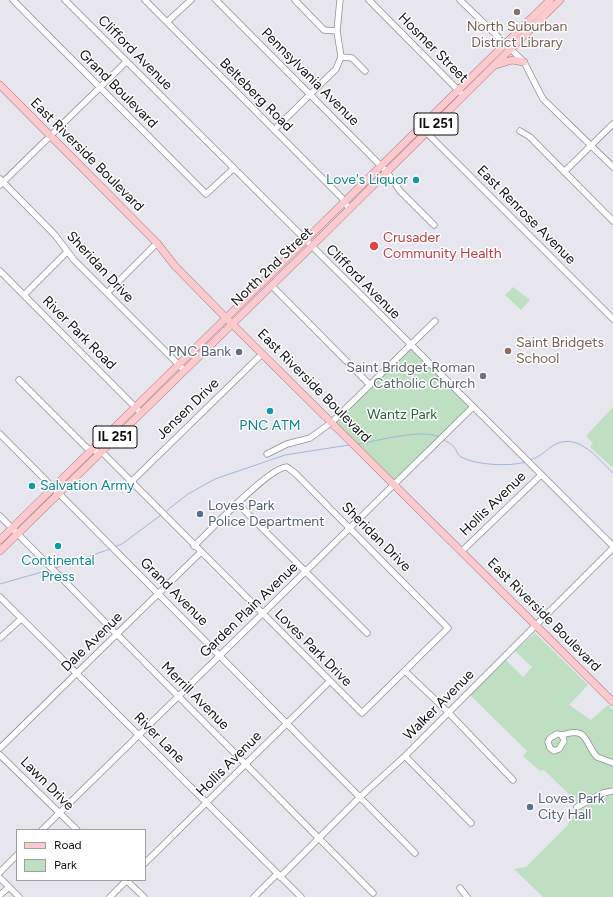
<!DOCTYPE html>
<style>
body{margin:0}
#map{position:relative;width:613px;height:897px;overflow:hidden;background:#e7e6ef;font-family:Figtree,sans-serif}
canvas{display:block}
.legend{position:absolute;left:16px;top:829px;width:130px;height:52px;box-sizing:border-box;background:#fff;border:1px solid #9f9fa0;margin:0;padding:5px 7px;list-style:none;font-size:12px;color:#0e0e11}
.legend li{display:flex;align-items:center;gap:8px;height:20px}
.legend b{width:20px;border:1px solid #9f9fa0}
</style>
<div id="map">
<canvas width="613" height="897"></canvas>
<ul class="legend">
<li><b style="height:5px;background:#facace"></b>Road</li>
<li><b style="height:11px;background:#bedfc2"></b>Park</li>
</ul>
</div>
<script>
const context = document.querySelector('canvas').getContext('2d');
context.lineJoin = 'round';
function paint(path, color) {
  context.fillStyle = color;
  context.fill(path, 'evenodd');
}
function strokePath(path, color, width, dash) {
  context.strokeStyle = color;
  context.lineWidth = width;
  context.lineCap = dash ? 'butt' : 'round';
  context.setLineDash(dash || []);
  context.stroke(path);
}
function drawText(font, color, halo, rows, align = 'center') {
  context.font = font + ' Figtree,sans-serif';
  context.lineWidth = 3;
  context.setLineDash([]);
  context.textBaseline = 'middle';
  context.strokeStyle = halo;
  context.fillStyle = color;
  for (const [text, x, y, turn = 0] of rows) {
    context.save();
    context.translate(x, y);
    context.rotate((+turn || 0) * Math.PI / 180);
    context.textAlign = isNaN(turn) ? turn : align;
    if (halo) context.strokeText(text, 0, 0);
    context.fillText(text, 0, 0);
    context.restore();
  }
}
paint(new Path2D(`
 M513 287 530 300 521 310 505 295Z
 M410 346 473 407 393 484 332 422Z
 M613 407V468L590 447 593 443 586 436Z
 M535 633 588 685 569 705 591 720 608 705 613 710V897H543L514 869 526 867 567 826 577 807 576 801 544 770 540 771 523 756 527 751 470 695 506 660 523 677 532 667 515 651Z`), '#bedfc2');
strokePath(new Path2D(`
 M444 440C447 442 452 444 454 447 457 450 457 455 461 457 475 465 510 467 525 462
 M358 444C378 441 423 428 439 437
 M530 460C543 456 546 449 556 444 579 433 598 459 613 473
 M165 512 188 494 215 479 285 455 349 445
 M114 547 122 544 161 515
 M56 568 110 549
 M0 584 49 570`), '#9db6dc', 1);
const minor = new Path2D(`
 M13 0 206 194 233 169
 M65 0 613 546
 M145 0 342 198 349 209
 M216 0 387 172 400 191 434 225
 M295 0 324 30 337 31 341 57 352 58 365 71
 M369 0 460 92
 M460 0 524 62 543 99 613 167
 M167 22 191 0
 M337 31 340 0
 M421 127 613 319
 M274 130 336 69 341 57
 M520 131 530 137 613 221
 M564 172 613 124
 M0 179 55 235 74 260 184 370
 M0 185 126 62
 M0 271 141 413
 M272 286 370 385
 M107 293 157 243
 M24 295 67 252
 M19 380 87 448 104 454 362 713 448 628 296 474 287 467C270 466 209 532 194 546
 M0 434 415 853
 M267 454 287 444 310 438 332 422 435 321
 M131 482 262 354
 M237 503 367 633
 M0 516 373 893
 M462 551 541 475
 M0 597 301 897
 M0 638 21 619
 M405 671 448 712 513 780
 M557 734 562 735 564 741 559 749 554 751 550 748 548 742 550 738Z
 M562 735C589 726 584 743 597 757L613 763
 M0 748 201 552
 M0 755 77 830
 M405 756 471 823
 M577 807 603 793 613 791
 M42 830 473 407
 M145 863 330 681
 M0 872 17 855
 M280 877 360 797 405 756 613 548
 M0 878 19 897
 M126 880 144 897
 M460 888 467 897
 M0 895 9 887
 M110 897 127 880
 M254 897 277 874`);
const major = new Path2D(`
 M496 65 512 60 524 62
 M0 85 157 243 175 266 232 324 613 702
 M0 540 550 0
 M0 551 311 247 560 0`);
strokePath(minor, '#8e8d95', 7);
strokePath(major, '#a57177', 8);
strokePath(minor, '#fff', 5.5);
strokePath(major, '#facace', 7);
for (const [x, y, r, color] of [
 [517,12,4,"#8d6e63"],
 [416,180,4,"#0f9aa8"],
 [374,246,5,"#e0444e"],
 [508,351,4,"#8d6e63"],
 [239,352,4,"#5c6f8a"],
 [483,376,4,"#6b7280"],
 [270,411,4,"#0f9aa8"],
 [32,486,4,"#0f9aa8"],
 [200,514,4,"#5c6f8a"],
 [58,546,4,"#0f9aa8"],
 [530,807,4,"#5c6f8a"]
]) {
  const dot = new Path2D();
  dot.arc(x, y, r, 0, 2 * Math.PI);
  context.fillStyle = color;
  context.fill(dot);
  strokePath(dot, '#fff', 1.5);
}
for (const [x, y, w] of [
 [436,124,44],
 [115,437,44]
]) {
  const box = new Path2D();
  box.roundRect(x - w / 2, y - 11, w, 22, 3);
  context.fillStyle = '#fff';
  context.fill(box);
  strokePath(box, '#0e0e11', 1);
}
drawText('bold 13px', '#0e0e11', null, [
 ["IL 251",436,124],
 ["IL 251",115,437]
]);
drawText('14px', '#785e54', '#fff', [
 ["North Suburban",517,27],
 ["District Library",517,43],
 ["Saint Bridgets",516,343,"left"],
 ["School",516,359,"left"]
]);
drawText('14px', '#0e0e11', '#fff', [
 ["Hosmer Street",433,48,45],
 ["Clifford Avenue",135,53,45],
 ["Pennsylvania Avenue",310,77,45],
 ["Grand Boulevard",118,89,45],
 ["Belteberg Road",256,95,45],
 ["East Riverside Boulevard",87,155,45],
 ["East Renrose Avenue",526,215,45],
 ["Sheridan Drive",100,267,47],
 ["North 2nd Street",272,267,-44],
 ["Clifford Avenue",363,282,45],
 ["River Park Road",79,333,45],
 ["East Riverside Boulevard",314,386,45],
 ["Jensen Drive",188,409,-44],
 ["Hollis Avenue",493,504,-44],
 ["Sheridan Drive",376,537,45],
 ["Grand Avenue",174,592,45],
 ["Garden Plain Avenue",249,610,-44],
 ["East Riverside Boulevard",544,615,45],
 ["Dale Avenue",92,642,-44],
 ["Loves Park Drive",313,648,45],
 ["Merrill Avenue",195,696,45],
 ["Walker Avenue",439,705,-45],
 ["River Lane",159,738,45],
 ["Hollis Avenue",229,764,-45],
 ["Lawn Drive",47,784,45]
]);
drawText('14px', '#0d838f', '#fff', [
 ["Love's Liquor",408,180,"right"],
 ["PNC ATM",270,426],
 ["Salvation Army",40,486,"left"],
 ["Continental",58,561],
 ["Press",58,577]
]);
drawText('14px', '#be3a42', '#fff', [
 ["Crusader",383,238],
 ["Community Health",383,254]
], 'left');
drawText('14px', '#4e5e75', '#fff', [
 ["PNC Bank",231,352,"right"],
 ["Loves Park",208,506],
 ["Police Department",208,522],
 ["Loves Park",538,799],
 ["City Hall",538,815]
], 'left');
drawText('14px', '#5b616d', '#fff', [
 ["Saint Bridget Roman",475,368],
 ["Catholic Church",475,384]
], 'right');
drawText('14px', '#2a6137', '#fff', [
 ["Wantz Park",402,415]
]);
</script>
